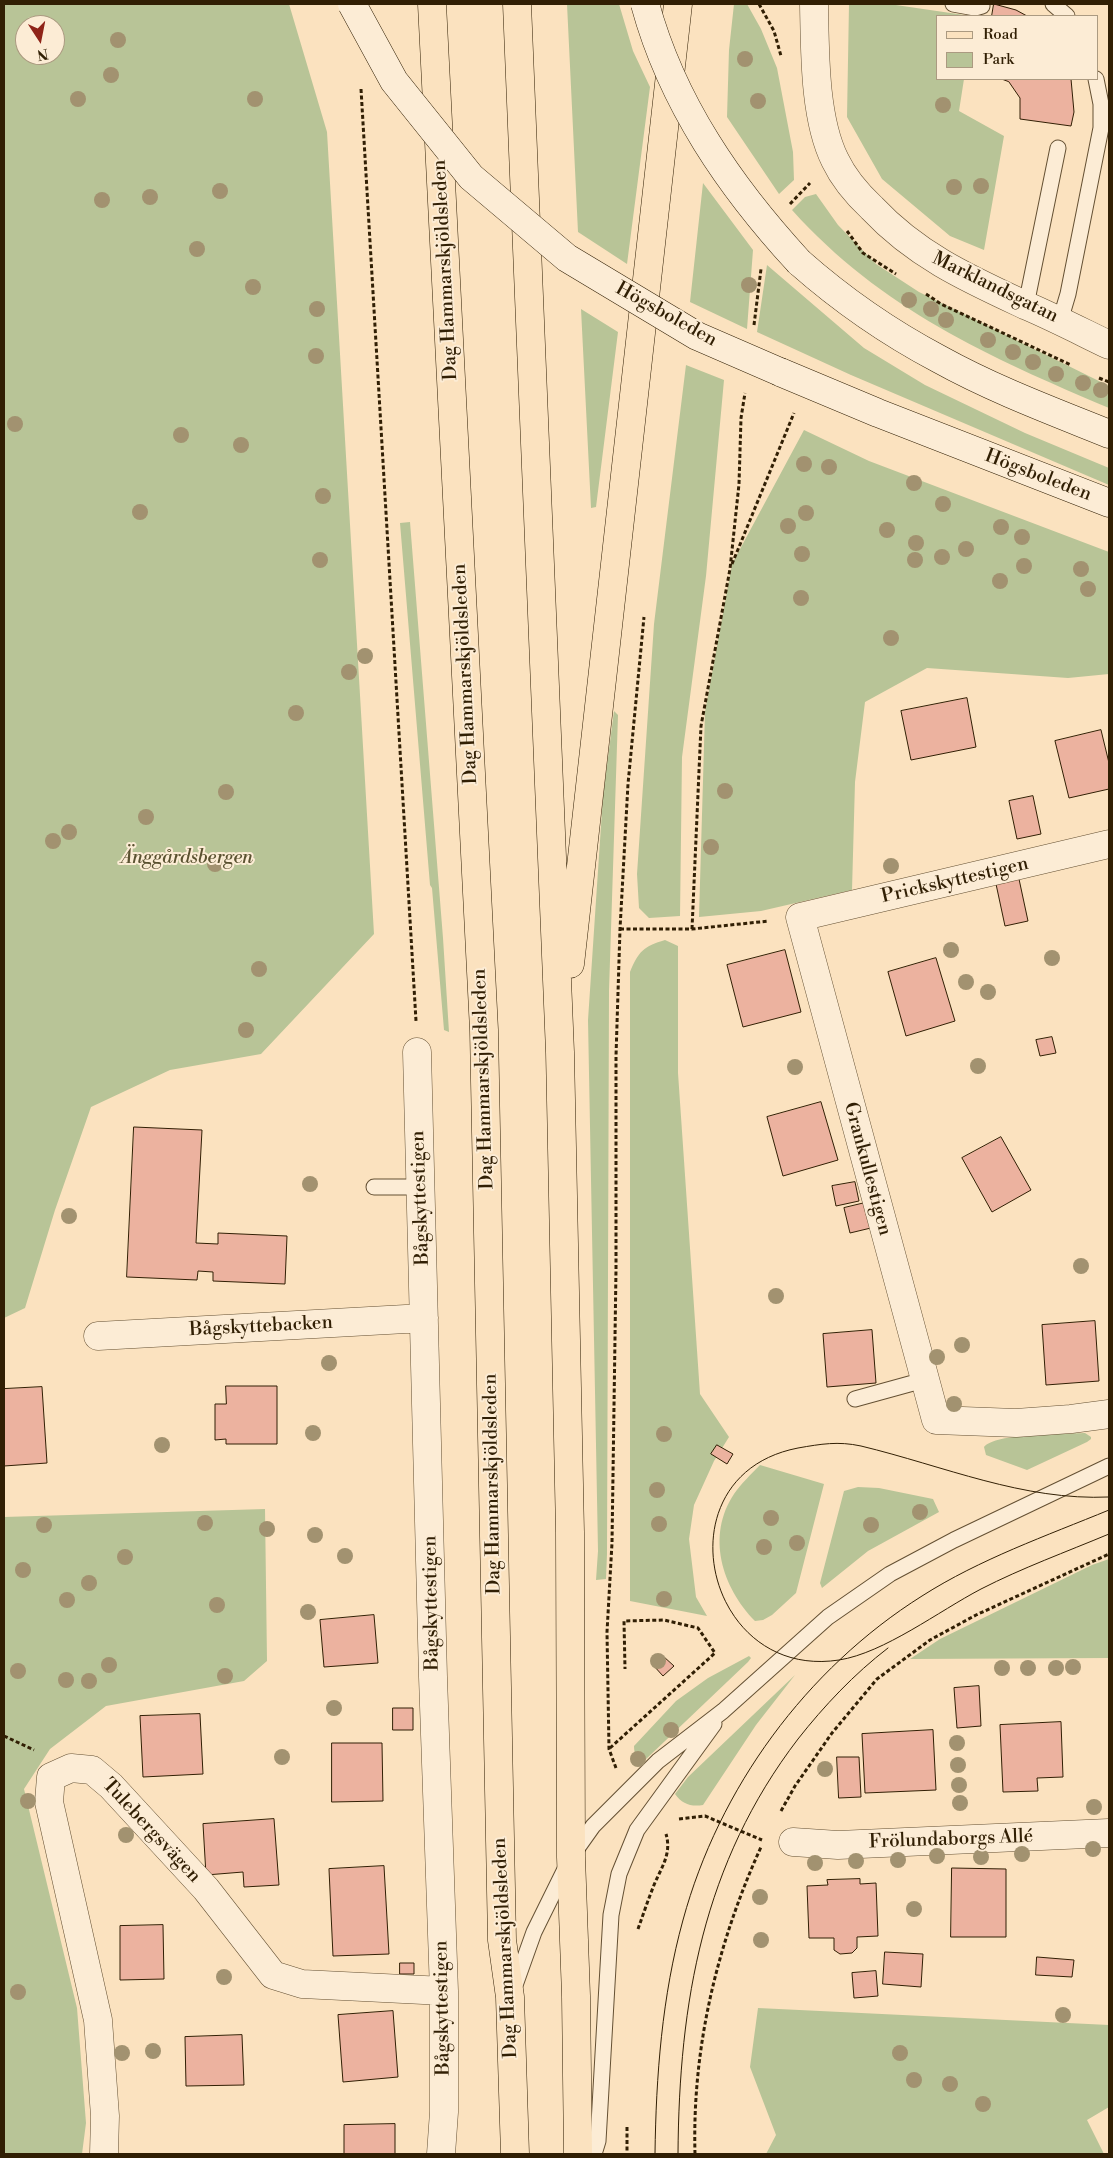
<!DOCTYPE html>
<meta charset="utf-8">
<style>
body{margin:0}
#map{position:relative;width:1113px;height:2158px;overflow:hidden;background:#fbe2bf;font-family:"Libre Bodoni",serif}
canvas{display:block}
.frame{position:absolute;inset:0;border:5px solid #311f04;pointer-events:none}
.legend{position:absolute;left:936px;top:15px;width:162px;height:65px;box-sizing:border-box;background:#fcecd5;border:1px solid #ab9a81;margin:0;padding:6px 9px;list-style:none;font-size:15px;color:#311f04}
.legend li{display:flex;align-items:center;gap:10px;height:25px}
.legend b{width:25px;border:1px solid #ab9a81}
.north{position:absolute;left:15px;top:15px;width:50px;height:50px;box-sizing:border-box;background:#fcecd5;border:1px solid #ab9a81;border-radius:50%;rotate:169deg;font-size:14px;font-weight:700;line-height:20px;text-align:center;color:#311f04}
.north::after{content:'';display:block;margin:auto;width:18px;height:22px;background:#8f2418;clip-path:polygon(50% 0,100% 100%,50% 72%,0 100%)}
</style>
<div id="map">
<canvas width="1113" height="2158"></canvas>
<div class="frame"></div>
<ul class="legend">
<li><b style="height:6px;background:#fbe2bf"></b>Road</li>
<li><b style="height:14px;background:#b8c497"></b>Park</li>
</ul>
<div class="north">N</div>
</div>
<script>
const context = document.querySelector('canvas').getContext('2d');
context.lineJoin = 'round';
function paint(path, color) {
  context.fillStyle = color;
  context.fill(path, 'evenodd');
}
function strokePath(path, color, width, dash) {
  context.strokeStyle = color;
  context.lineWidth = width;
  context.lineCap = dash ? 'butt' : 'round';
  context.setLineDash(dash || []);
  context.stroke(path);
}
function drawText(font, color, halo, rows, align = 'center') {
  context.font = font + ' "Libre Bodoni",serif';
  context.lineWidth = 4;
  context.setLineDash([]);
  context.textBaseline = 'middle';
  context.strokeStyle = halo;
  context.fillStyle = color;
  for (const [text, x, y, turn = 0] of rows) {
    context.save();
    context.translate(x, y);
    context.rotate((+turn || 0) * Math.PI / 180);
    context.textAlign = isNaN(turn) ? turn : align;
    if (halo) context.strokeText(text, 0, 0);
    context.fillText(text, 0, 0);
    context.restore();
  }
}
paint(new Path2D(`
 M4 4H289L327 132 374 934 261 1054 170 1070 91 1107 55 1210 25 1308 4 1318ZM25 25H55V55H25Z
 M567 4H619L633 51 650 87 627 264 578 232Z
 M734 4H747L761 29 777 68 793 152 794 180 779 194 727 117 729 50Z
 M849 4H889L971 16H937V79H964L959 111 1004 136 984 250 950 236 882 179 847 117Z
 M703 183 753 250 747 329 690 302Z
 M816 194 838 225 876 264 919 292 1109 386V408C989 357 881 309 792 210L805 197Z
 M767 265 864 348 925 385 1025 433 1109 468V485L851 375 757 332Z
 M581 309 618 332 596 507 591 508Z
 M686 365 724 380 706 576 682 757 680 916 649 918 639 908 637 874 654 624Z
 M804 430 869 461 1109 552V674L1068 678 927 668 865 702 855 782 852 890 761 911 699 917 705 712 732 564Z
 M410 522 443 938 449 1032 444 1030 432 888 430 885 400 523Z
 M614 711 618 715 609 991 607 1554 606 1579 596 1580 598 1551 588 1020 603 796Z
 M665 940 678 946V1073L700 1394 729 1437 714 1461 694 1505 689 1539 696 1597 707 1616 630 1601V972C638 952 644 946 665 940Z
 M1085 1433 1091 1437V1439L1087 1442 1027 1470 986 1455 984 1447C995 1433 1065 1434 1085 1433Z
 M760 1465 824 1484 796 1593 772 1615 763 1620 755 1621C722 1587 706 1536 734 1494 741 1484 751 1474 760 1465Z
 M858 1487 879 1488 933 1499 939 1512 868 1551 822 1588 820 1583 844 1491Z
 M265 1509 267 1661 244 1681 106 1706 50 1749 24 1789 77 2008 86 2123 82 2154H4V1517Z
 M1109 1559V1658L910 1659 940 1639 1092 1565Z
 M749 1656 751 1658 748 1662 644 1761C637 1758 634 1755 634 1746L676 1701 708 1678Z
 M795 1675 756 1725 703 1805C691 1807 682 1804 675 1794L688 1777Z
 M758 2008 1109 2025V2107L1087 2120 1104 2154H766L776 2135 750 2067Z`), '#b8c497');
const building = new Path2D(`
 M994 4 1016 10 1027 16H992Z
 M1002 79H1071L1074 112 1071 126 1020 119V98L1009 82Z
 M967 698 976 747 911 760 901 711Z
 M1101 730 1109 763V789L1069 798 1055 741Z
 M1033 796 1041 834 1017 839 1009 801Z
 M1019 879 1028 921 1005 926 996 884Z
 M785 950 801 1012 743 1027 727 965Z
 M936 958 955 1021 906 1036 888 972Z
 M1052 1037 1056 1053 1040 1056 1036 1040Z
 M821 1102 838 1160 783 1176 767 1117Z
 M134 1127 202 1130 196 1243 218 1244V1233L287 1236 285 1284 213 1281V1272L198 1271 197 1280 127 1277Z
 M1001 1137 1031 1190 992 1212 962 1158Z
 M855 1182 859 1201 836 1206 832 1186Z
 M869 1202 875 1227 850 1233 844 1208Z
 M1095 1321 1099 1381 1046 1385 1042 1325Z
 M872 1330 876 1383 827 1387 823 1334Z
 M226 1386H277V1444H226V1439L215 1440V1404H226Z
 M42 1387 47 1463 4 1466V1389Z
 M717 1445 733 1454 727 1464 711 1454Z
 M374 1615 378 1663 324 1667 320 1620Z
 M663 1656 674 1666 663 1676 653 1665Z
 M979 1686 981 1726 957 1728 954 1688Z
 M393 1708H413V1730H393Z
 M200 1714 203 1774 143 1777 140 1716Z
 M1061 1722 1063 1777 1037 1778 1038 1791 1003 1792 1000 1725Z
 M933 1730 936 1790 865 1793 862 1734Z
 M332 1743H382L383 1801 332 1802Z
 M837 1757H859L861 1797 839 1798Z
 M274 1819 279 1885 244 1887 243 1872 206 1875 203 1824Z
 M384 1866 389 1954 333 1956 329 1869Z
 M952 1868 1006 1869V1937H951Z
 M860 1879V1884L876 1883 878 1936 857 1937V1948L852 1953 840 1954 834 1950V1938H809L807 1886 828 1885 827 1880Z
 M163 1925 164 1979 120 1980V1926Z
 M885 1952 923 1954 921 1987 883 1984Z
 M1037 1957 1074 1960 1072 1977 1036 1975Z
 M400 1963H414V1974H400Z
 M876 1971 878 1996 854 1998 852 1973Z
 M393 2011 398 2077 343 2082 338 2015Z
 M242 2035 244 2085 186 2086 185 2037Z
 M395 2124V2154H344V2125Z`);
paint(building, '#ecb29f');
strokePath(building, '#311f04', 1);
const lane = new Path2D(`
 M953 4 975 8 982 6
 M1053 4 1067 16
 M1026 305 1058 148
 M1060 321 1068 294 1101 128V104L1096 79
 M374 1187H421
 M855 1399 924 1380
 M514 1988 534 1932 571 1857 593 1826 658 1761 723 1711 828 1617 890 1574 954 1540 1109 1466
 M594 2154 598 2141 611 1915 619 1874 637 1830 714 1724`);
const street = new Path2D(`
 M814 4C815 51 814 118 835 160 844 179 857 194 872 208 917 256 969 279 1027 306 1055 318 1082 332 1109 345
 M1109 844 800 917 936 1420 1016 1423 1071 1419 1109 1414
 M417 1052 433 1677 444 1991V2112L441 2154
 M98 1336 424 1318
 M793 1842 838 1845 1109 1833
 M104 2154 105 2116 98 2020 49 1802 51 1777 71 1768 92 1770 111 1786 206 1889 273 1975 302 1984 444 1991`);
const secondary = new Path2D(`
 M799 262C842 300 888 332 939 359 993 389 1052 411 1109 434
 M780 372 878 413 1109 503`);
const primary = new Path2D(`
 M432 4 484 1030 502 1940 510 1997 515 2154
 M517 4 560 1052 570 1532 571 1857 576 1996 578 2154
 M570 964 678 4`);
strokePath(lane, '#645033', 17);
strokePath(street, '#645033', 29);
strokePath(secondary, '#311f04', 29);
strokePath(primary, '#311f04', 29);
strokePath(new Path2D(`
 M759 4 774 31 781 56
 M361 89 416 1021
 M790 204 810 183
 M847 231 863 253 896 274
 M926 294 941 304 1071 365
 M754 325 761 269
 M1099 378 1109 382
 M732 564 794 413
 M620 929H692L769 921
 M692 929 701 726 730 569 739 484 741 418 745 393
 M4 1736 34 1750
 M610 1748 715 1653 698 1628 664 1620 624 1621 625 1669
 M616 1768 609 1749 607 1632 612 1543 616 1269V1056L620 929 628 784 644 617
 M781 1811 795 1786 832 1733 877 1679 930 1640 976 1615 1109 1554
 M679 1819 705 1816 762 1840
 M638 1929C643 1915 648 1900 654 1885 661 1868 672 1854 666 1834
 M627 2127V2154
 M695 2154C692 2048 717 1944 761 1847`), '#311f04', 3, [4, 2.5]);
strokePath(lane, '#fcecd5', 15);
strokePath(street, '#fcecd5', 28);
strokePath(secondary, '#fcecd5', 28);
strokePath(primary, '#fbe2bf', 28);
strokePath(new Path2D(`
 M1109 1497C1023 1501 944 1466 861 1446 838 1441 821 1444 798 1448 658 1475 704 1681 839 1660 884 1653 939 1611 981 1589 1022 1568 1066 1552 1109 1534
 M655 2154C656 2076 662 1996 683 1920 719 1788 806 1669 922 1596 980 1559 1046 1536 1109 1510
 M678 2154C679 2002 703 1863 798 1739 824 1706 854 1674 888 1648`), '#311f04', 1);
const secondaryBridge = new Path2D(`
 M352 4 394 81 471 177 567 258 697 336 780 372
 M645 4C672 103 730 187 799 262`);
strokePath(secondaryBridge, '#311f04', 29, []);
strokePath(secondaryBridge, '#fcecd5', 28);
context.fillStyle = '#a29270';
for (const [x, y] of [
 [118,40],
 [745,59],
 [111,75],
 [78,99],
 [255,99],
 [758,101],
 [943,105],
 [981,186],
 [954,187],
 [220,191],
 [150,197],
 [102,200],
 [197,249],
 [749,285],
 [253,287],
 [909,300],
 [317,309],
 [931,309],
 [946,320],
 [988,340],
 [1013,352],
 [316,356],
 [1033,362],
 [1056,374],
 [1083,383],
 [1101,390],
 [15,424],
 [181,435],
 [241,445],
 [804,464],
 [829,467],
 [914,483],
 [323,496],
 [943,504],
 [140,512],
 [806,513],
 [788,526],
 [1001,527],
 [887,530],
 [1022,537],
 [916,543],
 [966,549],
 [802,554],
 [942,557],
 [320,560],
 [915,560],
 [1024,566],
 [1081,569],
 [1000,581],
 [1088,589],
 [801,598],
 [891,638],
 [365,656],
 [349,672],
 [296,713],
 [725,791],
 [226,792],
 [146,817],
 [69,832],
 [53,841],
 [711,847],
 [215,864],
 [891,866],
 [951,950],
 [1052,958],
 [259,969],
 [966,982],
 [988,992],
 [246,1030],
 [978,1066],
 [795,1067],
 [310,1184],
 [69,1216],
 [1081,1266],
 [776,1296],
 [962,1345],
 [937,1357],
 [329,1363],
 [954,1404],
 [313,1433],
 [664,1434],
 [162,1445],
 [657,1490],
 [920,1512],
 [771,1518],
 [205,1523],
 [659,1524],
 [44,1525],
 [871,1525],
 [267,1529],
 [315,1535],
 [797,1543],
 [764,1547],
 [345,1556],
 [125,1557],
 [23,1570],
 [89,1583],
 [664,1599],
 [67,1600],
 [217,1605],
 [308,1612],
 [658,1661],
 [109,1665],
 [1073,1667],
 [1002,1668],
 [1028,1668],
 [1056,1668],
 [18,1671],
 [225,1676],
 [66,1680],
 [89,1681],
 [334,1708],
 [671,1730],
 [957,1743],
 [282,1757],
 [638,1759],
 [958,1765],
 [825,1769],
 [959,1785],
 [28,1801],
 [960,1803],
 [1094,1807],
 [126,1835],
 [1093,1849],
 [1022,1854],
 [937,1856],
 [981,1857],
 [898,1860],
 [856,1861],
 [815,1863],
 [760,1897],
 [914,1909],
 [761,1940],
 [224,1977],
 [18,1992],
 [1063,2015],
 [153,2051],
 [122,2053],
 [900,2053],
 [914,2080],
 [950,2084],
 [983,2104]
]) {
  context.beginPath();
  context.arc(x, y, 8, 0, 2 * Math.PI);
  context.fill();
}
drawText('19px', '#311f04', '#fcecd5', [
 ["Dag Hammarskjöldsleden",446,270,-93],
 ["Marklandsgatan",995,288,26],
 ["Högsboleden",666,315,29],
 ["Högsboleden",1038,476,21],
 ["Dag Hammarskjöldsleden",466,674,-93],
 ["Prickskyttestigen",955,881,-13],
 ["Dag Hammarskjöldsleden",484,1079,-92],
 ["Grankullestigen",867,1169,75],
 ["Bågskyttestigen",421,1198,-92],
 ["Bågskyttebacken",261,1327,-3],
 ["Dag Hammarskjöldsleden",493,1484,-91],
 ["Bågskyttestigen",432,1603,-91],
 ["Tulebergsvägen",151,1831,47],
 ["Frölundaborgs Allé",951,1840,-2],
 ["Dag Hammarskjöldsleden",506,1948,-93],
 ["Bågskyttestigen",443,2008,-91]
]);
drawText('italic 19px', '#5a5130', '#fcecd5', [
 ["Änggårdsbergen",187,858]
]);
</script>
